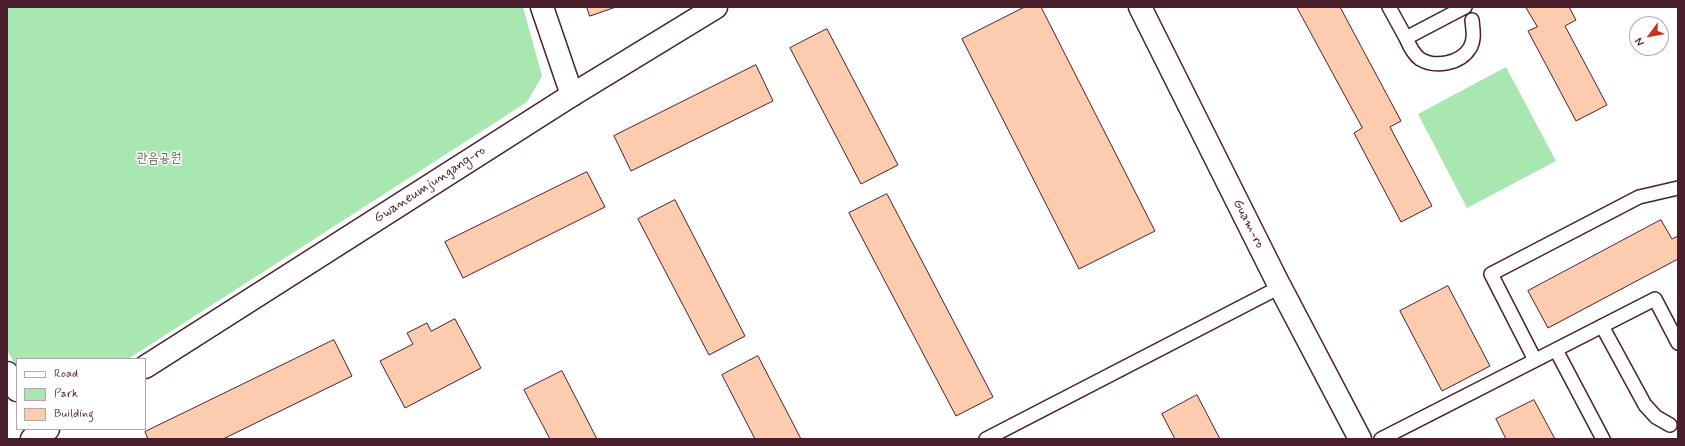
<!DOCTYPE html>
<meta charset="utf-8">
<style>
body{margin:0}
#map{position:relative;width:1685px;height:446px;overflow:hidden;background:#fff;font-family:Mynerve,sans-serif}
canvas{display:block}
.frame{position:absolute;inset:0;border:8px solid #4a1f2b;pointer-events:none}
.legend{position:absolute;left:16px;top:358px;width:130px;height:72px;box-sizing:border-box;background:#fff;border:1px solid #b7a5aa;margin:0;padding:5px 7px;list-style:none;font-size:12px;color:#4a1f2b}
.legend li{display:flex;align-items:center;gap:8px;height:20px}
.legend b{width:20px;border:1px solid #b7a5aa}
.north{position:absolute;left:1629px;top:16px;width:40px;height:40px;box-sizing:border-box;background:#fff;border:1px solid #b7a5aa;border-radius:50%;rotate:238deg;font-size:11px;font-weight:700;line-height:16px;text-align:center;color:#4a1f2b}
.north::after{content:'';display:block;margin:auto;width:14px;height:18px;background:#c8321e;clip-path:polygon(50% 0,100% 100%,50% 72%,0 100%)}
</style>
<div id="map">
<canvas width="1685" height="446"></canvas>
<div class="frame"></div>
<ul class="legend">
<li><b style="height:5px;background:#fff"></b>Road</li>
<li><b style="height:11px;background:#a8e7af"></b>Park</li>
<li><b style="height:11px;background:#fdcbad"></b>Building</li>
</ul>
<div class="north">N</div>
</div>
<script>
const context = document.querySelector('canvas').getContext('2d');
context.lineJoin = 'round';
function paint(path, color) {
  context.fillStyle = color;
  context.fill(path, 'evenodd');
}
function strokePath(path, color, width, dash) {
  context.strokeStyle = color;
  context.lineWidth = width;
  context.lineCap = dash ? 'butt' : 'round';
  context.setLineDash(dash || []);
  context.stroke(path);
}
function drawText(font, color, halo, rows, align = 'center') {
  context.font = font + ' Mynerve,"Poor Story",sans-serif';
  context.lineWidth = 3;
  context.setLineDash([]);
  context.textBaseline = 'middle';
  context.strokeStyle = halo;
  context.fillStyle = color;
  for (const [text, x, y, turn = 0] of rows) {
    context.save();
    context.translate(x, y);
    context.rotate((+turn || 0) * Math.PI / 180);
    context.textAlign = isNaN(turn) ? turn : align;
    if (halo) context.strokeText(text, 0, 0);
    context.fillText(text, 0, 0);
    context.restore();
  }
}
paint(new Path2D(`
 M7 7H523L542 76 527 102 128 359H17V368L7 350Z
 M1506 67 1556 161 1467 208 1418 114Z`), '#a8e7af');
const building = new Path2D(`
 M587 7H616L590 16Z
 M1025 7H1041L1155 231 1079 269 962 39Z
 M1297 7H1340L1401 121 1390 127 1432 206 1401 222 1354 133 1362 128Z
 M1526 7H1569L1576 20 1565 26 1607 105 1576 121 1528 31 1537 27Z
 M827 29 898 165 861 184 790 48Z
 M756 65 773 101 631 171 614 136Z
 M587 172 605 207 463 278 445 242Z
 M887 194 993 397 956 416 849 213Z
 M675 200 745 336 709 355 638 219Z
 M1661 220 1672 239 1678 236V259L1548 328 1528 291Z
 M1448 286 1490 366 1442 391 1400 311Z
 M455 319 481 368 405 408 380 361 413 344 407 333 427 323 431 331Z
 M334 340 352 376 223 439H148L145 432Z
 M758 356 801 439H755L722 375Z
 M562 371 597 439H550L524 390Z
 M1197 395 1220 439H1175L1162 414Z
 M1534 400 1555 439H1506L1496 419Z`);
paint(building, '#fdcbad');
strokePath(building, '#4a1f2b', 1);
const lane = new Path2D(`
 M1389 7 1406 38 1465 7
 M1406 38C1409 45 1413 54 1420 59 1435 68 1460 64 1470 48 1475 39 1473 30 1472 20
 M1602 326 1645 405 1656 417 1670 425
 M1556 350 1603 439
 M1535 360 1491 274 1639 197 1678 188
 M986 439 1280 287
 M1381 439 1655 299 1678 343`);
const street = new Path2D(`
 M542 7 572 95
 M7 373 17 390`);
const secondary = new Path2D(`
 M1140 7 1277 281 1360 439
 M145 367 572 95 716 7
 M32 439 48 429`);
strokePath(lane, '#4a1f2b', 16);
strokePath(street, '#4a1f2b', 25);
strokePath(secondary, '#4a1f2b', 25);
strokePath(lane, '#fff', 13);
strokePath(street, '#fff', 22);
strokePath(secondary, '#fff', 22);
drawText('14px', '#665b53', '#fff', [
 ["관음공원",159,159]
]);
drawText('14px', '#4a1f2b', '#fff', [
 ["Gwaneumjungang-ro",430,185,-33],
 ["Guam-ro",1248,224,63]
]);
</script>
